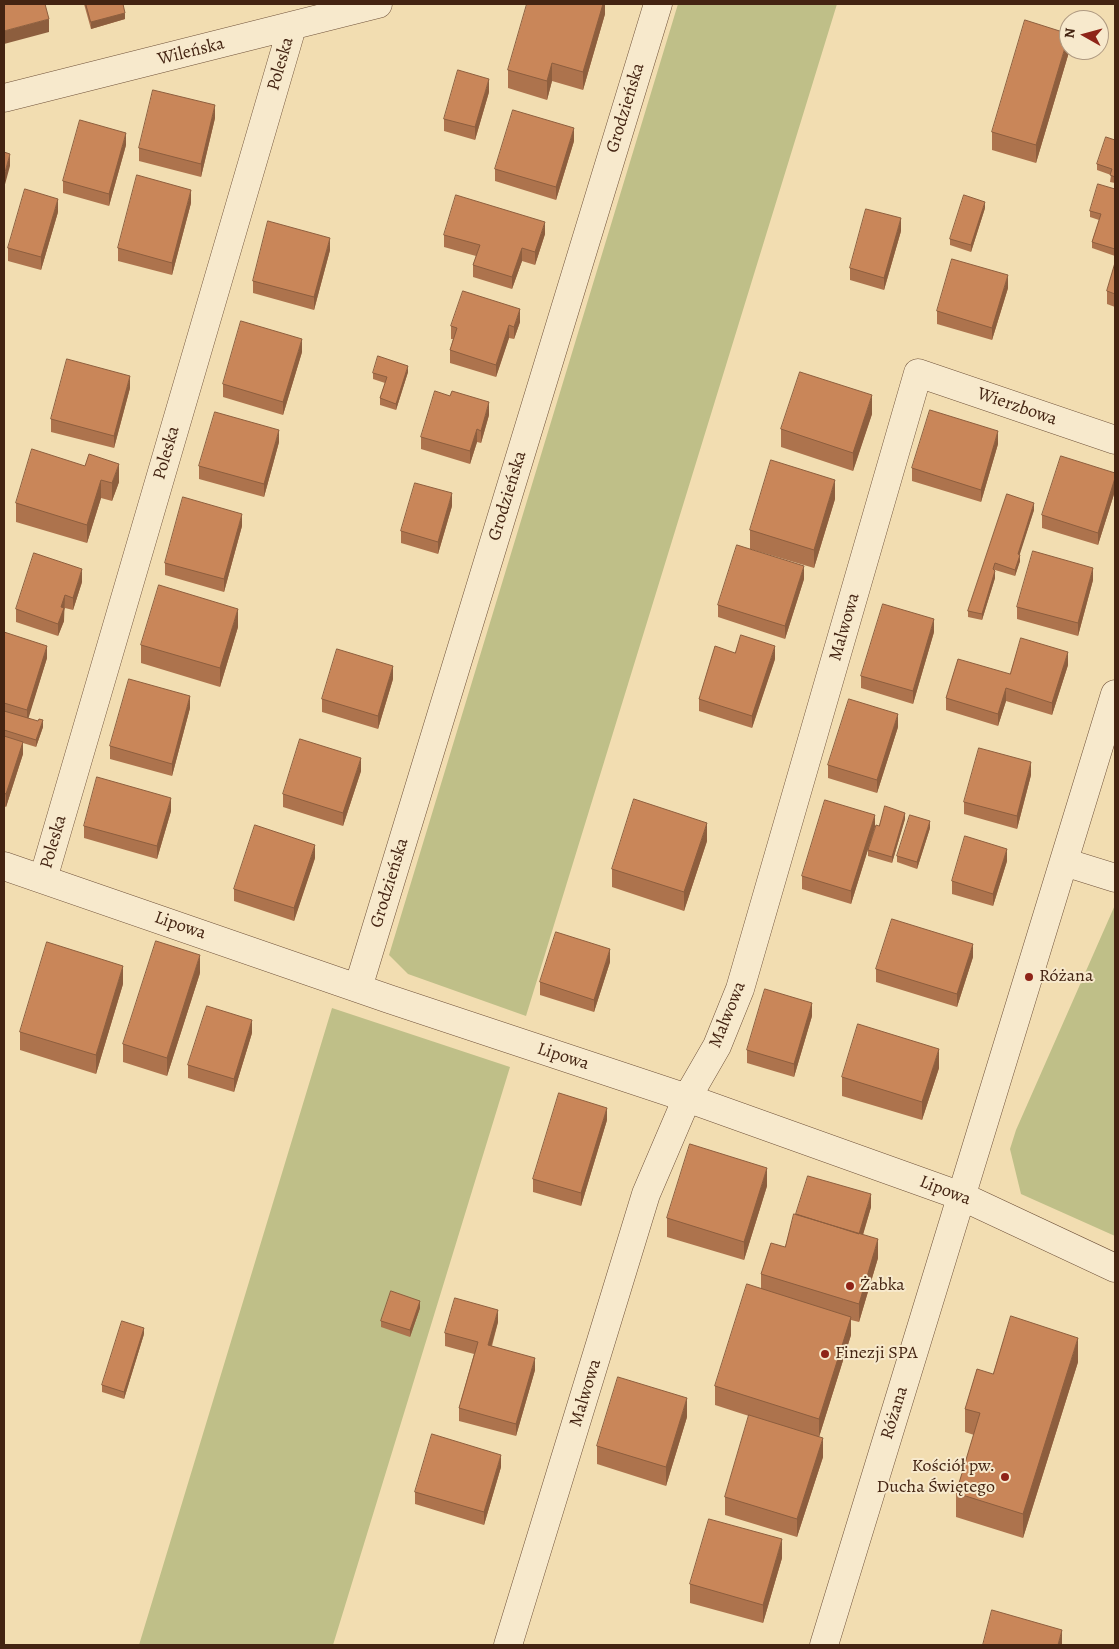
<!DOCTYPE html>
<meta charset="utf-8">
<style>
body{margin:0}
#map{position:relative;width:1119px;height:1649px;overflow:hidden;background:#f2ddb1;font-family:Alegreya,serif}
canvas{display:block}
.frame{position:absolute;inset:0;border:5px solid #442412;pointer-events:none}
.north{position:absolute;left:1059px;top:10px;width:50px;height:50px;box-sizing:border-box;background:#f7e9cc;border:1px solid #af9a82;border-radius:50%;rotate:277deg;font-size:14px;font-weight:700;line-height:20px;text-align:center;color:#442412}
.north::after{content:'';display:block;margin:auto;width:18px;height:22px;background:#8f2418;clip-path:polygon(50% 0,100% 100%,50% 72%,0 100%)}
</style>
<div id="map">
<canvas width="1119" height="1649"></canvas>
<div class="frame"></div>
<div class="north">N</div>
</div>
<script>
const context = document.querySelector('canvas').getContext('2d');
context.lineJoin = 'round';
function paint(path, color) {
  context.fillStyle = color;
  context.fill(path, 'evenodd');
}
function strokePath(path, color, width, dash) {
  context.strokeStyle = color;
  context.lineWidth = width;
  context.lineCap = dash ? 'butt' : 'round';
  context.setLineDash(dash || []);
  context.stroke(path);
}
function drawText(font, color, halo, rows, align = 'center') {
  context.font = font + ' Alegreya,serif';
  context.lineWidth = 4;
  context.setLineDash([]);
  context.textBaseline = 'middle';
  context.strokeStyle = halo;
  context.fillStyle = color;
  for (const [text, x, y, turn = 0] of rows) {
    context.save();
    context.translate(x, y);
    context.rotate((+turn || 0) * Math.PI / 180);
    context.textAlign = isNaN(turn) ? turn : align;
    if (halo) context.strokeText(text, 0, 0);
    context.fillText(text, 0, 0);
    context.restore();
  }
}
paint(new Path2D(`
 M678 4H837L526 1016 408 974 389 955Z
 M1115 905V1236L1021 1194 1010 1149 1016 1130Z
 M332 1008 510 1067 333 1645H139Z`), '#bfbf88');
const street = new Path2D(`
 M4 98 378 4
 M1064 862 1115 878
 M4 866 389 999 687 1098 961 1196 1115 1268
 M43 879 292 27
 M358 988 658 4
 M508 1645 646 1194 687 1098 717 1046 740 989 918 373 1115 440
 M824 1645 1115 694`);
strokePath(street, '#70523a', 29);
strokePath(street, '#f7e9cc', 28);
paint(new Path2D(`
 M84 4H123L125 19 91 29Z
 M605 4V14L583 90 552 81 547 100 508 88V70Z
 M1069 52 1036 163 992 150V132Z
 M489 92 475 140 444 131V119Z
 M215 118 201 177 139 161V148Z
 M1115 140V183L1110 182 1111 175 1097 170V164Z
 M574 141 556 200 495 181V169Z
 M126 145 109 206 63 193V181Z
 M1115 189V256L1092 248V242L1099 220 1090 217V211Z
 M191 203 172 275 118 261V248Z
 M985 208 971 252 950 245V239Z
 M58 212 41 270 8 261V248Z
 M901 231 884 290 850 280V268Z
 M545 234 535 265 522 261 512 289 473 277V265L476 256 444 247V235Z
 M330 250 314 310 253 293V281Z
 M1115 263V307L1107 304V291Z
 M1008 288 992 340 937 324V311Z
 M520 322 514 339 509 338 496 377 450 363V350L453 339H451V326Z
 M302 352 283 415 223 397V384Z
 M408 372 396 410 380 405V398L385 383 373 379V373Z
 M130 388 114 448 51 432V419Z
 M872 414 853 471 781 447V429Z
 M489 415 481 443 477 442 470 464 421 449V437Z
 M279 442 264 497 199 479V466Z
 M998 444 981 502 912 481V468Z
 M85 466 119 482 112 501 101 498 87 543 16 522V503Z
 M1115 473V491L1098 545 1042 528V515Z
 M1007 494 1034 510 1019 555 1020 561 1015 576 995 570V578L982 620 968 617V611Z
 M835 499 814 568 750 549V530Z
 M452 506 438 554 401 543V531Z
 M242 526 224 592 165 575V563Z
 M804 579 785 639 718 617V605Z
 M1093 580 1078 636 1017 619V607Z
 M82 582 73 610 65 608 64 611V621L58 636 16 622V609Z
 M238 627 220 687 141 663V645Z
 M4 632 47 658 28 718 43 727 36 747 23 743V754L6 807 4 806Z
 M934 632 913 704 861 688V676Z
 M775 659 752 728 699 711V699Z
 M1068 665 1052 715 1006 701 998 726 946 710V698L1010 674Z
 M393 679 378 729 322 712V699Z
 M190 708 172 776 110 759V746Z
 M898 727 877 793 828 778V765Z
 M361 771 343 826 283 807V794Z
 M1031 775 1017 829 964 814V802Z
 M171 811 157 859 84 838V826Z
 M905 819 892 863 868 856V850L879 826Z
 M875 827 851 904 802 889V876Z
 M930 828 917 869 897 862V856Z
 M707 841 684 911 612 887V869Z
 M315 858 294 921 234 901V889Z
 M1007 861 993 906 952 894V881Z
 M973 957 957 1007 876 982V969Z
 M610 962 594 1012 540 995V982Z
 M200 973 167 1076 123 1062V1044Z
 M123 984 96 1074 20 1050V1032Z
 M812 1016 794 1077 747 1063V1050Z
 M252 1033 234 1092 188 1078V1065Z
 M939 1068 922 1120 842 1096V1077Z
 M607 1120 581 1206 533 1192V1179Z
 M767 1186 744 1260 667 1237V1218Z
 M871 1207 863 1235 878 1258 859 1322 851 1320V1335L819 1437 823 1457 797 1537 725 1515V1497L749 1416 715 1405V1386L761 1289V1274L785 1247 796 1214Z
 M420 1308 410 1337 381 1327V1321Z
 M498 1322 492 1346 535 1370 516 1436 459 1421V1408L474 1354 445 1346V1333Z
 M144 1334 124 1399 102 1392V1385Z
 M1078 1362 1023 1538 956 1517V1493L974 1435 965 1432V1409L993 1374Z
 M687 1417 666 1486 597 1464V1446Z
 M501 1467 484 1525 415 1504V1492Z
 M782 1558 763 1623 690 1603V1584Z`), '#ad734d');
paint(new Path2D(`
 M603 4H605V14L583 90V72Z
 M125 13V19L91 29V22Z
 M49 19V32L4 44V31Z
 M1069 34V52L1036 163V145Z
 M552 63V81L547 100V81Z
 M489 79V92L475 140V127Z
 M215 105V118L201 177V164Z
 M574 128V141L556 200V187Z
 M126 133V145L109 206V194Z
 M10 154V166L4 188V176Z
 M191 190V203L172 275V263Z
 M58 199V212L41 270V257Z
 M985 202V208L971 252V245Z
 M901 218V231L884 290V278Z
 M545 222V234L535 265V252Z
 M330 238V250L314 310V297Z
 M522 248V261L512 289V277Z
 M1008 275V288L992 340V328Z
 M520 309V322L514 339V327Z
 M509 325V338L496 377V365Z
 M302 339V352L283 415V402Z
 M408 366V372L396 410V404Z
 M130 376V388L114 448V436Z
 M872 395V414L853 471V453Z
 M489 402V415L481 443V431Z
 M477 429V442L470 464V451Z
 M279 430V442L264 497V484Z
 M998 431V444L981 502V490Z
 M119 464V482L112 501V483Z
 M1115 478V491L1098 545V533Z
 M101 480V498L87 543V525Z
 M835 480V499L814 568V550Z
 M452 493V506L438 554V542Z
 M1034 503V510L1018 560V554Z
 M242 514V526L224 592V579Z
 M1020 555V561L1015 576V570Z
 M804 566V579L785 639V626Z
 M1093 568V580L1078 636V623Z
 M82 569V582L73 610V598Z
 M995 571V578L982 620V614Z
 M65 595 64 621 58 636V624L61 607Z
 M238 609V627L220 687V668Z
 M934 619V632L913 704V691Z
 M47 646V658L27 723V710Z
 M775 646V659L752 728V716Z
 M1068 652V665L1052 715V703Z
 M393 666V679L378 729V716Z
 M1006 688V701L998 726V714Z
 M190 696V708L172 776V764Z
 M898 714V727L877 793V780Z
 M43 720V727L36 747V740Z
 M23 742V754L6 807V794Z
 M361 758V771L343 826V813Z
 M1031 762V775L1017 829V816Z
 M171 798V811L157 859V846Z
 M905 813V819L892 863V857Z
 M875 815V827L851 904V891Z
 M930 821V828L917 869V862Z
 M707 823V841L684 911V892Z
 M315 845V858L294 921V908Z
 M1007 849V861L993 906V894Z
 M5 895V914L4 917V899Z
 M973 944V957L957 1007V994Z
 M610 949V962L594 1012V1000Z
 M200 955V973L167 1076V1058Z
 M123 966V984L96 1074V1055Z
 M812 1003V1016L794 1077V1064Z
 M252 1020V1033L234 1092V1079Z
 M939 1049V1068L922 1120V1102Z
 M607 1108V1120L581 1206V1193Z
 M767 1168V1186L744 1260V1242Z
 M871 1194V1207L858 1251V1238Z
 M878 1239V1258L859 1322V1304Z
 M420 1301V1308L410 1337V1330Z
 M498 1310V1322L488 1357V1345Z
 M851 1317V1335L819 1437V1419Z
 M144 1328V1334L124 1399V1392Z
 M1078 1338V1362L1023 1538V1514Z
 M535 1358V1370L516 1436V1424Z
 M687 1398V1417L666 1486V1467Z
 M823 1438V1457L797 1537V1519Z
 M501 1455V1467L484 1525V1512Z
 M782 1539V1558L763 1623V1605Z
 M1062 1630V1645H1058Z`), '#8d5e3e');
const building = new Path2D(`
 M4 4H45L49 19 4 31Z
 M86 4H123L125 13 91 22Z
 M527 4H603L583 72 552 63 547 81 508 70Z
 M1025 20 1069 34 1036 145 992 132Z
 M458 70 489 79 475 127 444 119Z
 M153 90 215 105 201 164 139 148Z
 M513 110 574 128 556 187 495 169Z
 M80 120 126 133 109 194 63 181Z
 M1106 137 1115 140V177L1110 175 1112 169 1097 164Z
 M4 152 10 154 4 176Z
 M137 175 191 190 172 263 118 248Z
 M1098 184 1115 189V249L1092 242 1101 214 1090 211Z
 M25 189 58 199 41 257 8 248Z
 M456 195 545 222 535 252 522 248 512 277 473 265 480 245 444 235Z
 M964 195 985 202 971 245 950 239Z
 M866 209 901 218 884 278 850 268Z
 M268 221 330 238 314 297 253 281Z
 M952 259 1008 275 992 328 937 311Z
 M1115 263V294L1107 291Z
 M463 291 520 309 514 327 509 325 496 365 450 350 457 328 451 326Z
 M241 321 302 339 283 402 223 384Z
 M378 356 408 366 396 404 380 398 387 377 373 373Z
 M67 359 130 376 114 436 51 419Z
 M800 372 872 395 853 453 781 429Z
 M435 391 450 396 452 391 489 402 481 431 477 429 470 451 421 437Z
 M930 410 998 431 981 490 912 468Z
 M215 412 279 430 264 484 199 466Z
 M32 449 85 466 89 454 119 464 112 483 101 480 87 525 16 503Z
 M1061 456 1115 473V478L1098 533 1042 515Z
 M771 460 835 480 814 550 750 530Z
 M415 483 452 493 438 542 401 531Z
 M1007 494 1034 503 1018 554 1020 555 1015 570 995 563 993 569 995 571 982 614 968 611Z
 M183 497 242 514 224 579 165 563Z
 M737 545 804 566 785 626 718 605Z
 M1033 551 1093 568 1078 623 1017 607Z
 M34 553 82 569 73 598 65 595 61 607 64 608 58 624 16 609Z
 M159 585 238 609 220 668 141 645Z
 M883 604 934 619 913 691 861 676Z
 M4 632 47 646 27 710 4 703Z
 M741 635 775 646 752 716 699 699 715 646 735 653Z
 M1021 638 1068 652 1052 703 1006 688 998 714 946 698 958 659 1010 674Z
 M337 649 393 666 378 716 322 699Z
 M129 679 190 696 172 764 110 746Z
 M849 699 898 714 877 780 828 765Z
 M4 711 38 721 39 719 43 720 36 740 4 730Z
 M4 736 23 742 6 794 4 793Z
 M300 739 361 758 343 813 283 794Z
 M979 748 1031 762 1017 816 964 802Z
 M97 777 171 798 157 846 84 826Z
 M634 799 707 823 684 892 612 869Z
 M825 800 875 815 851 891 802 876Z
 M885 806 905 813 892 857 868 850 876 825 879 826Z
 M910 815 930 821 917 862 897 856Z
 M255 825 315 845 294 908 234 889Z
 M965 836 1007 849 993 894 952 881Z
 M892 919 973 944 957 994 876 969Z
 M556 932 610 949 594 1000 540 982Z
 M156 941 200 955 167 1058 123 1044Z
 M47 942 123 966 96 1055 20 1032Z
 M765 989 812 1003 794 1064 747 1050Z
 M207 1006 252 1020 234 1079 188 1065Z
 M858 1024 939 1049 922 1102 842 1077Z
 M559 1093 607 1108 581 1193 533 1179Z
 M690 1144 767 1168 744 1242 667 1218Z
 M808 1176 871 1194 859 1234 796 1214Z
 M794 1214 878 1239 859 1304 761 1274 771 1243 785 1247Z
 M747 1284 851 1317 819 1419 715 1386Z
 M391 1291 420 1301 410 1330 381 1321Z
 M455 1298 498 1310 488 1345 535 1358 516 1424 459 1408 478 1342 445 1333Z
 M1011 1316 1078 1338 1023 1514 956 1493 980 1413 965 1409 977 1369 993 1374Z
 M122 1321 144 1328 124 1392 102 1385Z
 M618 1377 687 1398 666 1467 597 1446Z
 M749 1415 823 1438 797 1519 725 1497Z
 M432 1434 501 1455 484 1512 415 1492Z
 M709 1519 782 1539 763 1605 690 1584Z
 M992 1610 1062 1630 1058 1645H983Z`);
paint(building, '#c98659');
strokePath(building, '#8d5e3e', 1);
for (const [x, y, r, color] of [
 [1029,977,5,"#8f2418"],
 [850,1286,5,"#8f2418"],
 [825,1354,5,"#8f2418"],
 [1005,1477,5,"#8f2418"]
]) {
  const dot = new Path2D();
  dot.arc(x, y, r, 0, 2 * Math.PI);
  context.fillStyle = color;
  context.fill(dot);
  strokePath(dot, '#f7e9cc', 2);
}
drawText('18px', '#442412', '#f7e9cc', [
 ["Wileńska",191,52,-14],
 ["Poleska",281,64,-74],
 ["Grodzieńska",626,108,-73],
 ["Wierzbowa",1017,407,19],
 ["Poleska",167,453,-74],
 ["Grodzieńska",508,496,-73],
 ["Malwowa",845,627,-74],
 ["Poleska",54,842,-74],
 ["Grodzieńska",390,883,-73],
 ["Lipowa",180,926,19],
 ["Malwowa",728,1015,-68],
 ["Lipowa",563,1057,18],
 ["Lipowa",945,1191,21],
 ["Malwowa",586,1393,-73],
 ["Różana",895,1413,-73]
]);
drawText('18px', '#442412', '#f7e9cc', [
 ["Różana",1039,977],
 ["Żabka",860,1286],
 ["Finezji SPA",835,1354],
 ["Kościół pw.",995,1467,"right"],
 ["Ducha Świętego",995,1488,"right"]
], 'left');
</script>
